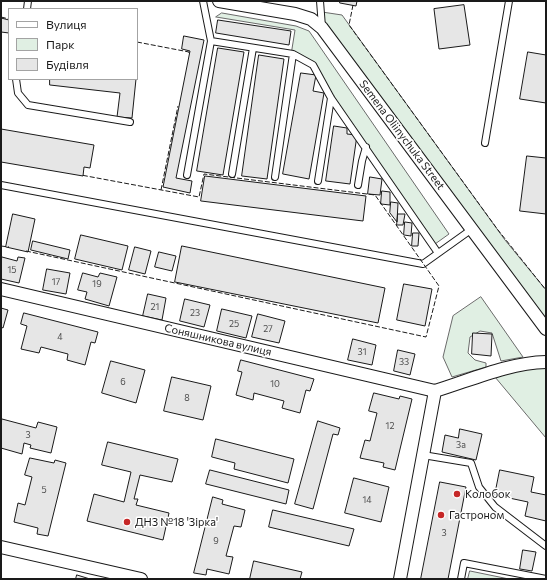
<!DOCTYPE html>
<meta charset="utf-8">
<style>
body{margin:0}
#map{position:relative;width:547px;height:580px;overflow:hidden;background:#fff;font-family:Commissioner,sans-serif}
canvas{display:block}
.frame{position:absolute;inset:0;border:2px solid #1a1a1a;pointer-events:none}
.legend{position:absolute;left:8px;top:8px;width:130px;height:72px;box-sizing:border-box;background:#fff;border:1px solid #a3a3a3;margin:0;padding:5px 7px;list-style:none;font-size:12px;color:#1a1a1a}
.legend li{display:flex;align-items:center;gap:8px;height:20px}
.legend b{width:20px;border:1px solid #a3a3a3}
</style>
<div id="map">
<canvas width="547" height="580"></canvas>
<div class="frame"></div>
<ul class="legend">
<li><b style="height:5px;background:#fff"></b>Вулиця</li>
<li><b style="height:11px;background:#e0efe3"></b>Парк</li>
<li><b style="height:11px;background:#e6e6e6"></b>Будівля</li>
</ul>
</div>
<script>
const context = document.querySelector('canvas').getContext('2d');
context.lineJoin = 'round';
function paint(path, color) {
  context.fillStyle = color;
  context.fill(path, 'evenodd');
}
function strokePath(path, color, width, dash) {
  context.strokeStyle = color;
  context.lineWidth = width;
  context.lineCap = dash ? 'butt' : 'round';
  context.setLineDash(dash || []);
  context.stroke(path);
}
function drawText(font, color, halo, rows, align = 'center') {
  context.font = font + ' Commissioner,sans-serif';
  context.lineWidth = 3;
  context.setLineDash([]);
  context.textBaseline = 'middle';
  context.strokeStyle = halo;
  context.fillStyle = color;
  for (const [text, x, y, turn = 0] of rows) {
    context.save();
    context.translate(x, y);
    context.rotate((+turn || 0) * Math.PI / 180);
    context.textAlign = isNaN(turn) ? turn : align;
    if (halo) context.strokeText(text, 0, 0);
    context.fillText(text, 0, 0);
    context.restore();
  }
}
const green = new Path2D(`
 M322 12 342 15 505 240 546 290V328L323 28Z
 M222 13 296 26 309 31 449 234 435 244 312 67 291 55 295 30 216 17Z
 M481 297 523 357 501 361 492 333 480 331 470 337 468 353 475 360 486 363V367L452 377 443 357 453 316Z
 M527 368H546V438L495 377Z
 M470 571 509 579H468Z`);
paint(green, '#e0efe3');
strokePath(green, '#6a6a6a', 1);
const building = new Path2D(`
 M340 1H357L356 6 340 3Z
 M464 5 470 45 439 49 434 9Z
 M1 18 9 20V33L1 32Z
 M218 20 291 31 289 45 216 33Z
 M184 36 204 40 176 178 192 181 190 193 163 187 190 51 182 49Z
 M218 48 244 52 223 175 197 171Z
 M528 52 546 55V103L520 99Z
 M259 55 284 59 267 179 242 176Z
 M301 73 316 75 313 91 324 93 309 179 283 174Z
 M50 79H136L132 118 117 117 120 93 50 85Z
 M334 126 347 128V134L357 135 350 184 326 181Z
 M1 129 94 145 90 168 84 167 83 176 1 162Z
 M527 156 546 158V214L520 211Z
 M205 176 366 196 363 221 201 201Z
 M370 177 382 179 380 195 368 194Z
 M382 191 390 192V205L381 204Z
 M391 202 398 203 397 222 390 213Z
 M13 214 35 219 28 252 6 247Z
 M398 214H405L403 225H397Z
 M405 222 412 223 411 236 404 235Z
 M413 233H419L418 246H412Z
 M81 235 128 246 122 270 75 259Z
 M33 241 70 250 68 259 31 250Z
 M182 246 385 288 378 323 175 282Z
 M135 247 151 251 145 274 129 270Z
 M159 252 176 256 172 271 155 267Z
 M2 257 17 261 18 257 25 258 19 283 1 279Z
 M47 269 70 273 66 294 43 290Z
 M83 273 98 277 100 273 117 277 109 306 85 299 87 292 78 290Z
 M404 284 432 289 425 326 397 320Z
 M148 294 166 298 162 320 143 316Z
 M185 299 210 305 204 327 180 321Z
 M1 308 8 310 3 328 1 327Z
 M222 309 252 316 246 338 217 331Z
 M24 313 98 332 95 343 91 342 85 365 67 360 68 354 41 347 39 353 21 349 27 326 21 324Z
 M258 314 285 321 279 343 252 337Z
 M473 333 492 334 491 356 472 354Z
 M353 339 376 345 372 365 348 360Z
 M398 350 415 354 410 375 394 371Z
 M241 360 314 379 310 391 306 390 300 413 282 408 284 401 254 393 253 400 236 395 242 372 238 371Z
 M111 361 145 370 136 403 102 393Z
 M172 377 211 386 203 420 164 411Z
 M374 393 399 399 400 396 412 399 395 470 383 467 384 463 360 458 365 440 370 441 377 413 369 411Z
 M2 419 36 428 38 422 57 427 51 453 30 448 31 445 24 443 22 454 1 448Z
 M318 421 340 428 338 435 333 434 313 509 295 504Z
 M460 429 482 434 476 460 442 452 445 435 458 438Z
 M216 439 294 459 288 483 234 469 235 463 212 457Z
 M108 442 178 459 172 482 140 475 134 499H138L136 505 169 513 163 540 87 521 94 494 124 502 131 472 102 465Z
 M30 458 54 463 55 460 66 463 48 536 37 534 38 528 14 522 18 503 25 505 32 477 25 475Z
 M210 470 289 490 286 504 206 484Z
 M500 470 534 477 531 492 546 495V521L525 516 528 502 495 495Z
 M354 478 389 487 381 522 345 513Z
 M440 482 466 487 448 579H421Z
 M213 497 223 500 222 504 245 510 241 527 234 526 226 556 233 557 229 574 207 569 206 575 194 573Z
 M273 510 354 529 349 546 269 527Z
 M523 550 536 552 532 571 520 569Z
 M254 561 302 572 300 579H250Z
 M77 575 90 579H76Z`);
paint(building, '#e6e6e6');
strokePath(building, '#1a1a1a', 1);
const service = new Path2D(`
 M203 1 211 41 293 54 313 65 331 98 438 253
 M320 1 322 27
 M27 9 28 1
 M16 79 18 93 28 105 130 122
 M485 143 509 1
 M232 174 253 48
 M187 175 211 41
 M275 177 293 54
 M318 181 331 98
 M1 185 423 264 472 229
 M358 185 362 161 366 147
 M423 455 471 463 479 487 495 507 546 546
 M461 579 464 563 546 579`);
const minor = new Path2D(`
 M219 1 295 14 311 19 322 28 546 329
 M1 289 435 391 400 579
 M435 391C471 380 508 363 546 362
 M1 547 141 579`);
strokePath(service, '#1a1a1a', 8);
strokePath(minor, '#1a1a1a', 14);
strokePath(service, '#fff', 6);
strokePath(minor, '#fff', 12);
strokePath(new Path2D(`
 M353 5 349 25 498 230 546 290
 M1 17 9 19
 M137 42 189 52V55
 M161 190 178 106
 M1 246 9 247
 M26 251 426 337 439 286 375 195 204 174 199 197 81 175`), '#1a1a1a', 1, [5, 2]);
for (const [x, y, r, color] of [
 [457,494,4,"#c62828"],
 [441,515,4,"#c62828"],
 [127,522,4,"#c62828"]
]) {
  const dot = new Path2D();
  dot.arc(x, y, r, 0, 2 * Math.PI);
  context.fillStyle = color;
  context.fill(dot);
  strokePath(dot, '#fff', 1.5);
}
drawText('9px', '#4d4d4d', null, [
 ["15",12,270],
 ["17",56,282],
 ["19",97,284],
 ["21",155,307],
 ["23",195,313],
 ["25",234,324],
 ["27",268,329],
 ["4",60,337],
 ["31",362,352],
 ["33",404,362],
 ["6",123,382],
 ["10",275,384],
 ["8",187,398],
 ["12",390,426],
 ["3",28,435],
 ["3а",461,445],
 ["5",44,490],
 ["14",367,500],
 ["3",444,533],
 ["9",216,541]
]);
drawText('11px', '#1a1a1a', '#fff', [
 ["Semena Oliinychuka Street",402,135,53],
 ["Соняшникова вулиця",218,340,13]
]);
drawText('11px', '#1a1a1a', '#fff', [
 ["Колобок",465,494],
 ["Гастроном",449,515],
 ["ДНЗ №18 'Зірка'",135,522]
], 'left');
</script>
